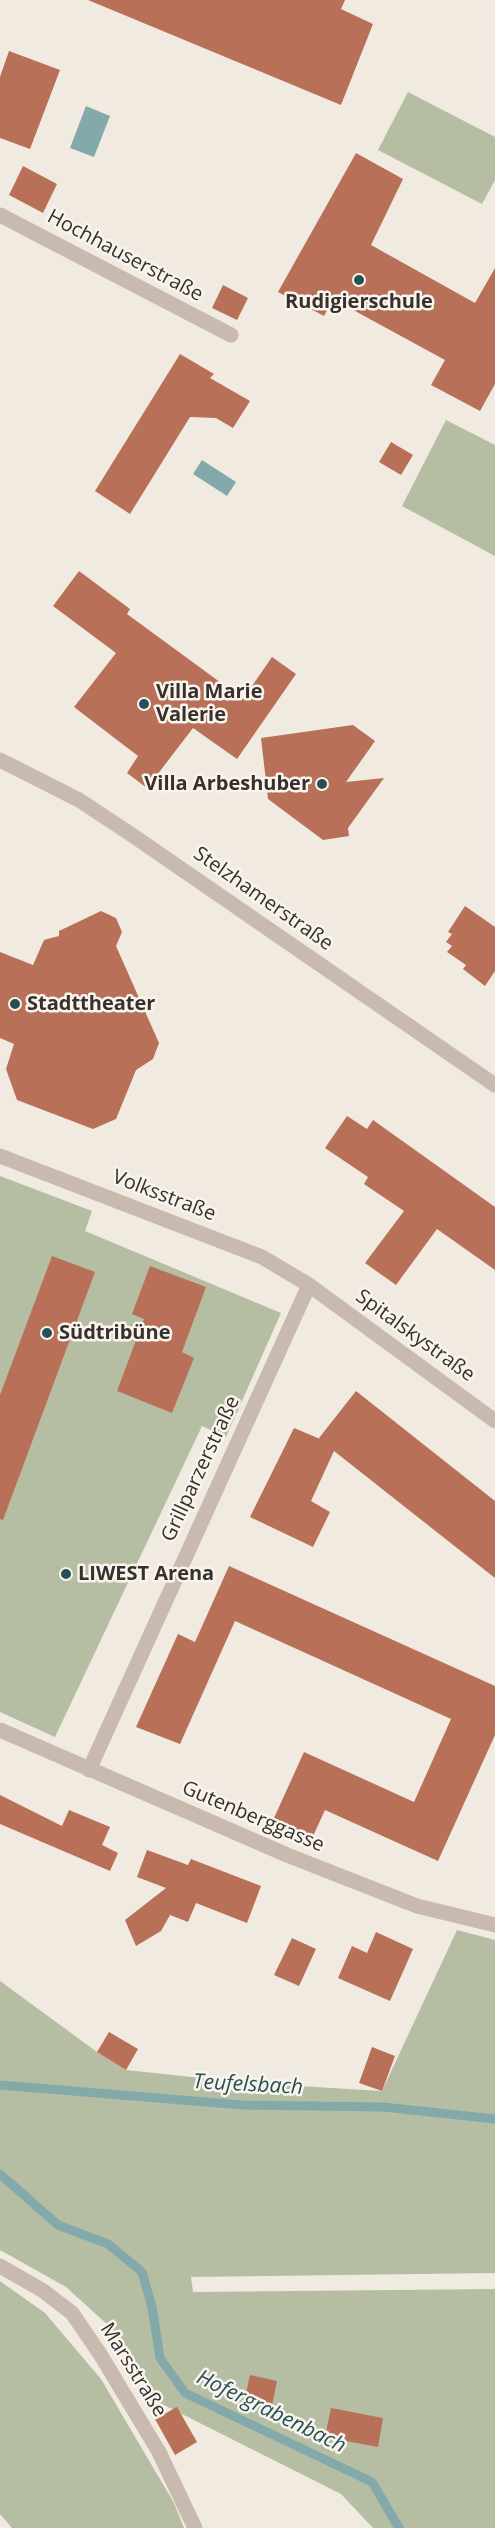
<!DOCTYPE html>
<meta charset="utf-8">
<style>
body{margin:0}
canvas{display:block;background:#f1eae1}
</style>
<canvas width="495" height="2528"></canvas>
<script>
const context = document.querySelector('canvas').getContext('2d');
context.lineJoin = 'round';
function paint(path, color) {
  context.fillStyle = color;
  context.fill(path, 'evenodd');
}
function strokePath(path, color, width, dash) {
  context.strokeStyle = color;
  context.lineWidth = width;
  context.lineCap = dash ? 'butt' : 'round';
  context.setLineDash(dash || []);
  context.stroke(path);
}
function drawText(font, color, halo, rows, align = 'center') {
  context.font = font + ' "Open Sans",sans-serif';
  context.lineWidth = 5;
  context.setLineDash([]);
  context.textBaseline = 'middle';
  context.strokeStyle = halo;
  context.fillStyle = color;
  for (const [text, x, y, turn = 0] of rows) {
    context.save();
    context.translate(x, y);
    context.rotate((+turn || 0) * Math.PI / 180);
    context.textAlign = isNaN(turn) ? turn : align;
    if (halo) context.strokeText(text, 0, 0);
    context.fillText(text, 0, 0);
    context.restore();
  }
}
paint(new Path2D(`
 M408 92 495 137V180L482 204 378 150Z
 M446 420 495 445V556L402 506Z
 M0 1176 92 1211 85 1231 281 1313 226 1437 202 1426 55 1737 0 1712Z
 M457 1930 495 1940V2273L191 2277 193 2292 495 2289V2528H373L341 2494 156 2401 109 2326 66 2287 0 2250V1981L97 2052 126 2070 248 2083 382 2091Z
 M0 2281 45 2313 101 2379 174 2503 184 2528H12L0 2514Z`), '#b5bea3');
paint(new Path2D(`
 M86 106 110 116 94 157 70 148Z
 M202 460 236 482 227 496 193 474Z`), '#84a9ab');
strokePath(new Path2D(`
 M0 2085 242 2105 383 2107 495 2119
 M0 2174 58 2225 108 2244 142 2272 152 2307 160 2358 185 2393 372 2482 399 2528`), '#84a9ab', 9);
paint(new Path2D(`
 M88 0H345L341 9 373 24 341 105Z
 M9 51 60 70 30 149 0 138V77Z
 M356 153 403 179 371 245 475 303 495 268V384L480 411 431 385 445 360 333 299 324 316 278 292Z
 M23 166 57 184 43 213 9 195Z
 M223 285 248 298 237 320 212 308Z
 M180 354 214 374 210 378 250 401 233 428 216 418 190 417 130 514 95 491Z
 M391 442 413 455 401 475 379 462Z
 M79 571 130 609 127 614 243 699 272 657 296 674 237 759 193 728 147 788 127 773 138 756 74 707 116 653 53 606Z
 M353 725 375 741 346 782 384 778 348 828 349 836 323 840 268 799 261 738Z
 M465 906 495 927V971L485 986 463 969 466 965 447 952 452 946 446 942 452 934 448 932Z
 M101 911 116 918 122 932 116 946 159 1043 153 1059 136 1070 116 1119 93 1129 17 1100 6 1069 14 1044 0 1038V952L33 965 44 940 59 936V931Z
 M347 1116 367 1129 373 1120 495 1207V1270L437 1229 396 1285 365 1263 404 1211 364 1184 368 1177 325 1148Z
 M52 1256 95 1272 3 1520 0 1519V1395Z
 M150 1266 206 1287 182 1352 194 1358 172 1413 117 1391 144 1319 132 1314Z
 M356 1391 495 1501V1578L334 1451 311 1501 330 1512 313 1547 250 1517 294 1428 320 1439 319 1438Z
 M229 1566 495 1686V1735L438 1861 325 1810 308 1847 269 1829 304 1752 414 1802 451 1719 235 1621 180 1744 136 1727 178 1634 195 1642Z
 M0 1795 62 1826 69 1810 110 1827 102 1845 118 1853 110 1871 0 1824Z
 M147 1850 188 1865 191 1859 261 1886 247 1923 196 1903 188 1922 170 1915 161 1931 136 1946 125 1920 166 1888 137 1877Z
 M376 1932 413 1949 390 2001 338 1978 352 1946 367 1953Z
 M292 1938 316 1949 299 1986 274 1975Z
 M109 2032 138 2049 126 2070 97 2052Z
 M372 2047 395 2056 382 2091 359 2083Z
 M250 2375 277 2381 271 2410 244 2403Z
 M177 2407 197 2442 175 2455 155 2419Z
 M331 2408 383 2418 378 2447 325 2437Z`), '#b87058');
strokePath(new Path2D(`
 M0 215 231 335
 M0 1156 262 1257 309 1285 495 1421
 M0 1730 287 1855 417 1906 495 1925
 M89 1770 309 1285
 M0 2266 42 2290 72 2313 100 2354 159 2452 195 2528`), '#c8baae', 15);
strokePath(new Path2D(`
 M0 760 79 800 132 835 495 1085`), '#c8baae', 15);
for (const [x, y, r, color] of [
 [359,280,6,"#265154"],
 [144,704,6,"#265154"],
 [322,784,6,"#265154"],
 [15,1004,6,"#265154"],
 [47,1333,6,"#265154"],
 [66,1574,6,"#265154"]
]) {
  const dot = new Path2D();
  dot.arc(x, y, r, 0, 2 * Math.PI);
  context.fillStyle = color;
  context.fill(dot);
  strokePath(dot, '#f9f4ee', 2);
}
drawText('20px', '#37302c', '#f9f4ee', [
 ["Hochhauserstraße",125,256,28],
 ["Stelzhamerstraße",263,899,35],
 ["Volksstraße",164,1196,21],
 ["Spitalskystraße",415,1336,36],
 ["Grillparzerstraße",201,1469,-65],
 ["Gutenberggasse",253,1817,23],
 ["Marsstraße",133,2370,58]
]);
drawText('bold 20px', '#37302c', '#f9f4ee', [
 ["Rudigierschule",359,302,"center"],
 ["Villa Marie",156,692],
 ["Valerie",156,715],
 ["Villa Arbeshuber",310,784,"right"],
 ["Stadttheater",27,1004],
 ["Südtribüne",59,1333],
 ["LIWEST Arena",78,1574]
], 'left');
drawText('italic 21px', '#265154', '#f9f4ee', [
 ["Teufelsbach",248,2085,3],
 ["Hofergrabenbach",271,2412,26]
]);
</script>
